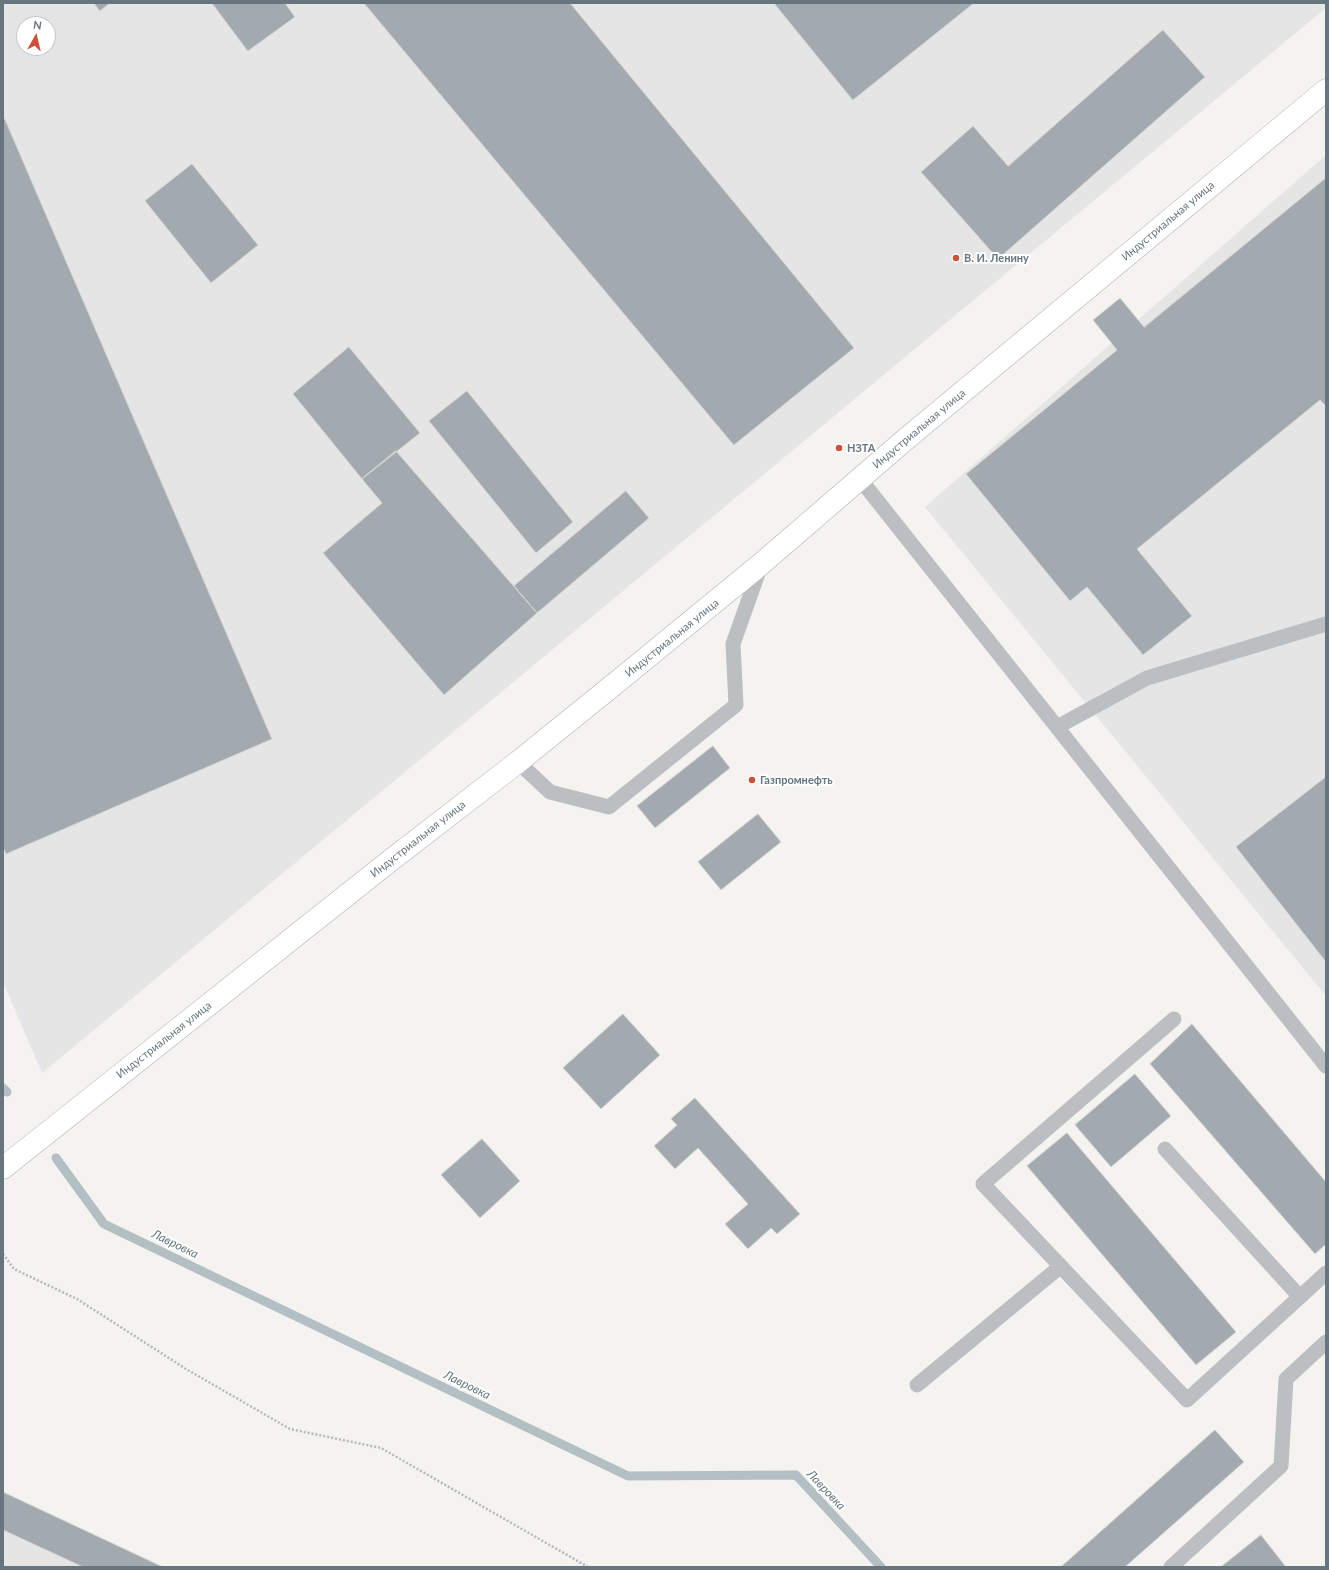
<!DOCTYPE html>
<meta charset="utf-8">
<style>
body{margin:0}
#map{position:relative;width:1329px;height:1570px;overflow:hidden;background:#f4f3f0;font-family:Lato,sans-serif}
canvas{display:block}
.frame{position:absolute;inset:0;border:4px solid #66757e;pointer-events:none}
.north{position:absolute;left:16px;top:16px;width:40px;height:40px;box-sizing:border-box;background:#fff;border:1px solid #c2c8cb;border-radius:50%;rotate:8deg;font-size:11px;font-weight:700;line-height:16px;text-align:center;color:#66757e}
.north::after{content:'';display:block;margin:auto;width:14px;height:18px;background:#ce5036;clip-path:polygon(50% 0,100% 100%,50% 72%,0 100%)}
</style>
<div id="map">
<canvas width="1329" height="1570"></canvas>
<div class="frame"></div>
<div class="north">N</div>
</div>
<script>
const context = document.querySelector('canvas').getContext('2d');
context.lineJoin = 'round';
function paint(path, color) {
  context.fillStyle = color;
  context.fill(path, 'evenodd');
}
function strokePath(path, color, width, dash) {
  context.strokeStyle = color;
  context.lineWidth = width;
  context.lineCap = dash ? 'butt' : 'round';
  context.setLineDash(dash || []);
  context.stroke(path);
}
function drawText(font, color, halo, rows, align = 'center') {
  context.font = font + ' Lato,sans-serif';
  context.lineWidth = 4;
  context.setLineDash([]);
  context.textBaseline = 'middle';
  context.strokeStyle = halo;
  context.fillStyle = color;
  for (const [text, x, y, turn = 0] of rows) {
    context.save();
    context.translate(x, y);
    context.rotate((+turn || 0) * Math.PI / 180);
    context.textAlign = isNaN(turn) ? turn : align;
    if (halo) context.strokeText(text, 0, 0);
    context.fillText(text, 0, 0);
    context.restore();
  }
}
paint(new Path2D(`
 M3 3H1326V8L42 1073 3 982ZM24 24H48V48H24Z
 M1326 155V996L925 507Z
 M3 1492 163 1567H3Z`), '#e4e5e4');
strokePath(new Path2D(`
 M3 1088 7 1092
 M56 1158 104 1224 628 1476 796 1475 881 1567`), '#b3bfc2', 9);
const building = new Path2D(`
 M94 3H110L100 11Z
 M212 3H285L295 17 248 51Z
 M364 3H570L854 348 734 445Z
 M774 3H974L853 100Z
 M1163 30 1205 77 998 259 921 172 973 126 1008 166Z
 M3 115 272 739 6 854 3 847Z
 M192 164 258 245 211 283 145 201Z
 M1326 178V406L1320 400 1137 549 1192 616 1143 655 1087 587 1070 601 966 474 1117 350 1093 320 1120 298 1144 327Z
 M349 347 420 433 362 479 293 394Z
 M467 391 573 522 536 553 429 421Z
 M396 451 537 613 444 695 323 553 382 503 362 479Z
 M626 491 649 518 537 613 514 586Z
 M713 746 730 768 655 828 637 806Z
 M1326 777V962L1236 847Z
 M758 814 781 842 721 890 698 862Z
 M623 1014 660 1055 601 1109 563 1068Z
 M1192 1024 1326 1182V1244L1315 1254 1150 1064Z
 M1135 1074 1171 1116 1111 1167 1075 1125Z
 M695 1098 800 1214 777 1234 771 1228 748 1249 725 1224 748 1204 698 1148 675 1169 654 1146 677 1125 671 1119Z
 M1067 1133 1236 1332 1196 1365 1027 1166Z
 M482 1139 520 1181 480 1218 441 1175Z
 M1215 1430 1244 1462 1125 1567H1061Z
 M3 1492 163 1567H83L3 1530Z
 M1261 1535 1286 1567H1221Z`);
paint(building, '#a3aaaf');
strokePath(building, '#d5d5d3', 1);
const secondary = new Path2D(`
 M3 1168 391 860 518 762 617 682 761 564 906 439 1326 90`);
strokePath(secondary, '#aeb3b6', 23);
strokePath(new Path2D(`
 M3 1254 14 1269 77 1299 186 1369 290 1429 381 1448 588 1567`), '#b5b8ba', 2.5, [2, 2]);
strokePath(new Path2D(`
 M860 479 1326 1066
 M1057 727 1147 678 1326 624
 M518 762 550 792 609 807 736 705 733 644 761 565
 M1174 1019 983 1184 1187 1400 1326 1273
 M1165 1149 1300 1297
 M917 1385 1061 1266
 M1171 1567 1281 1466 1286 1379 1326 1342`), '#bbbfc2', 15);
strokePath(secondary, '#fff', 22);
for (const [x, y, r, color] of [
 [956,258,4,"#ce5036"],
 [839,448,4,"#ce5036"],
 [752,780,4,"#ce5036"]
]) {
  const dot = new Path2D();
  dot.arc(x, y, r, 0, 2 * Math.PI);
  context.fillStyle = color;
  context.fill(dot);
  strokePath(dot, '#fff', 1.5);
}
drawText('11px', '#66757e', '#fff', [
 ["Индустриальная улица",1168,221,-40],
 ["Индустриальная улица",919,429,-40],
 ["Индустриальная улица",672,638,-39],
 ["Индустриальная улица",418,839,-38],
 ["Индустриальная улица",164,1040,-38]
]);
drawText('bold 11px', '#66757e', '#fff', [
 ["В. И. Ленину",964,258],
 ["НЗТА",847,448],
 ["Газпромнефть",760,780]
], 'left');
drawText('italic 12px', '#62767b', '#fff', [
 ["Лавровка",175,1244,26],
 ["Лавровка",467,1385,26],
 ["Лавровка",826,1490,47]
]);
</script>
